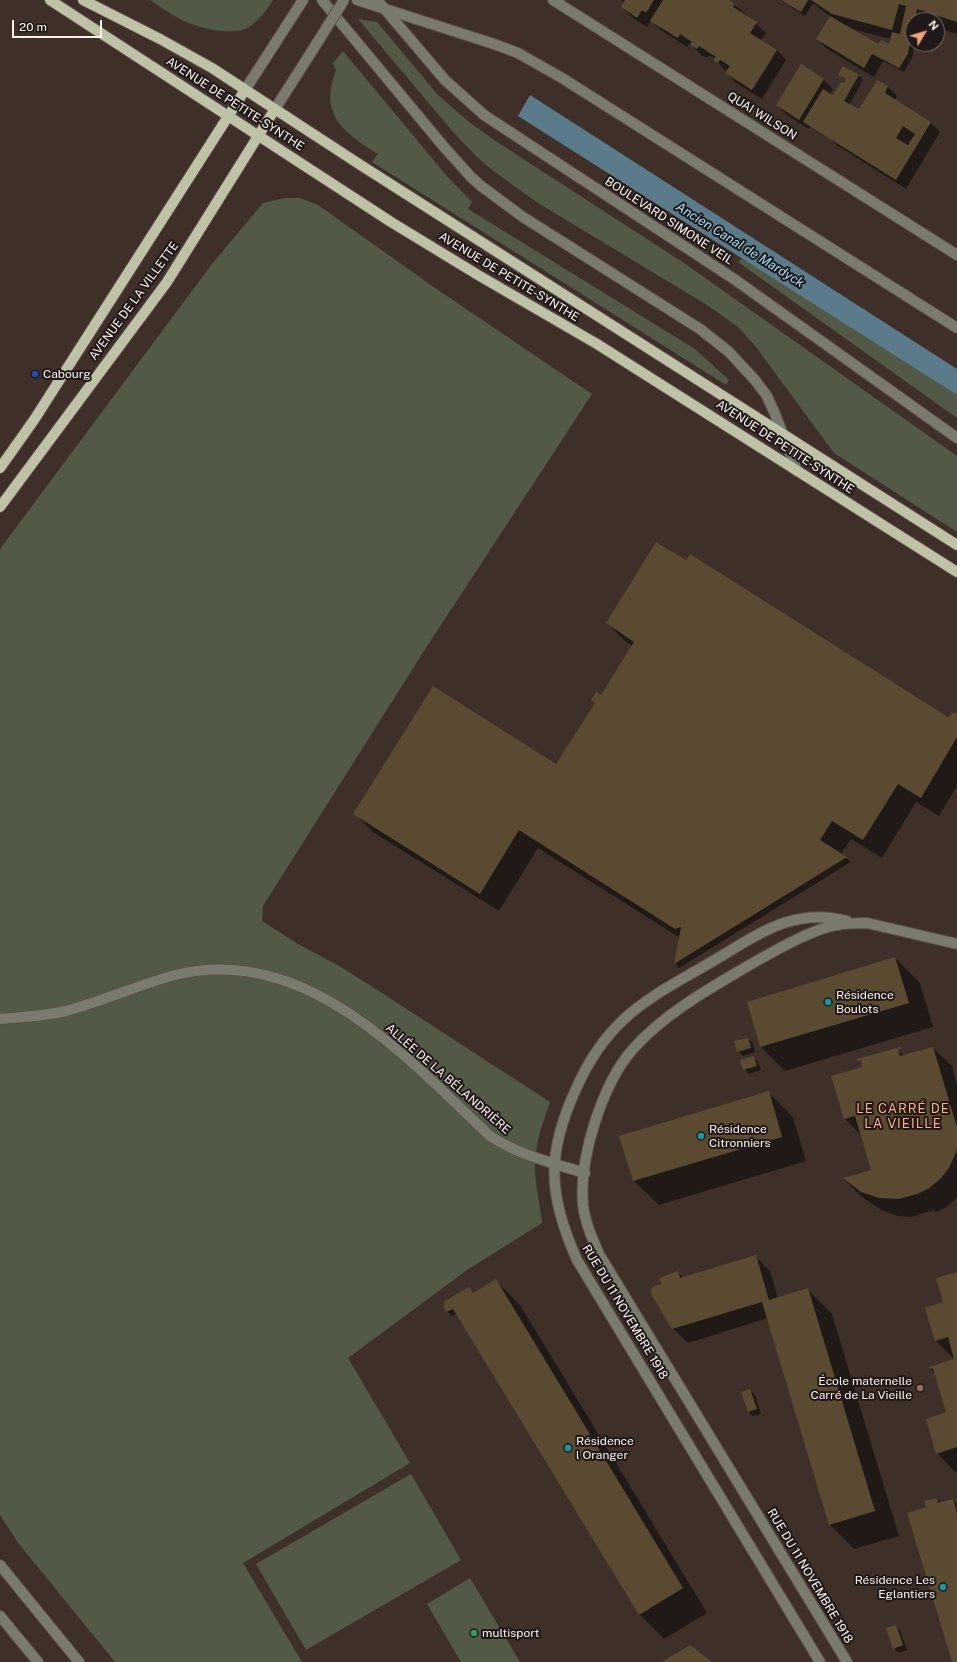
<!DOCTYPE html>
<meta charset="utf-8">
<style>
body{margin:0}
#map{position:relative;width:957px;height:1662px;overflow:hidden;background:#3e3029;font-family:"Public Sans",sans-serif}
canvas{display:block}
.north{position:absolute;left:905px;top:12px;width:40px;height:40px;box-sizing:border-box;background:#201917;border:1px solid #786f6d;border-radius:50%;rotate:52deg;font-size:11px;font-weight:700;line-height:16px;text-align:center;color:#fbf1ed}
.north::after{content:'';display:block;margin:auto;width:14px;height:18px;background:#f0a278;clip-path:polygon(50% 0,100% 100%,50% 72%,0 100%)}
.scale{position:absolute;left:12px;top:20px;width:90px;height:18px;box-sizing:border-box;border:2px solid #fbf1ed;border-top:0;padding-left:5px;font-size:12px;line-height:14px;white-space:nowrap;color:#fbf1ed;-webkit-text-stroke:3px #201917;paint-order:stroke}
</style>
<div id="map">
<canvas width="957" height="1662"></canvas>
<div class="north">N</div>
<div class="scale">20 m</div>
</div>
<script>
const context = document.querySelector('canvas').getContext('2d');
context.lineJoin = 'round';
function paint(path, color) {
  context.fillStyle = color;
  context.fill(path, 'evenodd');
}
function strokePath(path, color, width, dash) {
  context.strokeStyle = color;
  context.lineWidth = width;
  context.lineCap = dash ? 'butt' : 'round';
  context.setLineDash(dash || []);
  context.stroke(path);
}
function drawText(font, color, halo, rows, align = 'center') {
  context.font = font + ' "Public Sans",sans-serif';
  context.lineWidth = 4;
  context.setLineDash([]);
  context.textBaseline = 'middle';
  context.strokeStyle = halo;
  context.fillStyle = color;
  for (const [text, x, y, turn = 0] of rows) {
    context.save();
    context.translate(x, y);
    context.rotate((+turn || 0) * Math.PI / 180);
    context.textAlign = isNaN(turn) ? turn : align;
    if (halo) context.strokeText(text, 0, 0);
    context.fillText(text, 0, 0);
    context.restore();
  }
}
paint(new Path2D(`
 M150 0H273C267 10 259 20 249 27 234 37 199 28 184 21 172 15 161 7 150 0Z
 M358 19 377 22 438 95 469 122 494 140 684 263 957 456V532L834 453 756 347 738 327 707 305 538 203 492 170 477 157 454 133Z
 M343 51 446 175 472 202 468 209 695 349 729 380 726 385 372 162 378 154C343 132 319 115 336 70L333 63Z
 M285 198H300L318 205 438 290 592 394 422 654 263 906 262 921 298 944 341 967 382 993 550 1102C542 1124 534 1147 535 1171 536 1188 540 1205 542 1223L467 1270 348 1358 410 1463 243 1563 302 1662H115L19 1544 0 1515V549L212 264 263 203Z
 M743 258 957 395V418L738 262Z
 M411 1474 461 1560 306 1650 256 1564Z
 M470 1578 520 1662H461L427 1604Z`), '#525a47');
paint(new Path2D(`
 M530 95 957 369V395L518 116Z`), '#5b7b8a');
paint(new Path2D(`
 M621 0H728L735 5 766 33 761 40 777 50 786 60 762 99 736 83 715 59 709 55 707 58 701 55 690 43 687 47 661 30 651 21 647 27 632 17 622 7 625 3Z
 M780 0H957V34L937 28V20H913V44H915L912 58 904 72 883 61 874 77 827 49 817 39 831 17 813 3 805 16ZM851 29 891 39 889 46H878Z
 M801 66 824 80 833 89 830 95 833 96 846 80 840 75 844 67 859 76 863 80 849 105 859 111 888 87 897 96 895 100 931 123 940 132 906 189 835 144 830 138 810 127 809 129 787 115 777 105Z
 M607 623 948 718 957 714V786L939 816 916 802 882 858 851 839 841 854 851 862 679 968 675 963 680 938 538 848 499 911 373 832 355 814 557 766 633 646 625 641Z
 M895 958 920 983 933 1027 785 1071 761 1047Z
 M748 1039 753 1043 755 1052 743 1056 738 1051Z
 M933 1048 952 1066 957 1085V1198L946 1207 936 1212 934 1210 911 1217 898 1216 881 1210 862 1197 844 1179 872 1171 862 1136 845 1119 864 1068 897 1049 904 1056Z
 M753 1057 758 1061 761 1070 749 1074 744 1069Z
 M768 1092 793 1117 806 1161 659 1205 634 1181 621 1137Z
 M755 1256 770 1271 778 1298 807 1289 832 1314 899 1536 854 1549 830 1525 768 1318 688 1343 673 1328 662 1285 678 1273 684 1278Z
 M957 1273V1471L955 1472 937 1453 947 1413 935 1373 930 1369 955 1360 936 1341 944 1303Z
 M496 1281 520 1305 707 1613 664 1639 639 1614 457 1314 452 1316 447 1311Z
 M750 1390 755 1395 761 1414 753 1416 748 1411Z
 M936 1499 941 1503 952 1500 957 1504V1662H953Z
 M895 1626 900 1631 907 1650 899 1653 894 1648Z`), '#0007');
paint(new Path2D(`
 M625 0H654L646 13 642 10 637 18 621 7Z
 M663 0H729L735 4 733 7 757 22 750 33 777 50 752 90 725 73 730 66 720 60 718 63 713 60 716 57 699 46 697 49 690 45 692 42 680 34 678 38 650 21Z
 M781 0H808L801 12Z
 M811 0H957V22L917 9 915 20H913L908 54 899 68 872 54 864 68 816 39 830 16 878 44 881 40 889 44 892 32 900 34 906 6 899 4 892 30 832 14Z
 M801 64 824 79 799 120 776 105Z
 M843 66 859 75 844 101 859 109 877 80 888 86 885 93 931 122 896 180 803 122 823 89 833 95 841 82 844 83 846 79 838 75ZM903 126 915 134 908 145 896 138Z
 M656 542 686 560 690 554 948 717 952 713H957V737L921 798 898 784 863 840 832 821 820 840 847 857 674 964 681 927 675 929 519 830 480 894 353 814 433 686 556 764 595 703 591 700 596 692 601 695 634 642 606 623Z
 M895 957 909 1003 760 1047 747 1002Z
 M748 1038 751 1048 737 1052 734 1041Z
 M900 1047 901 1049H898L900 1056 933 1047 957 1127V1150L949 1168 940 1179 928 1189 917 1194 899 1199 879 1198 861 1192 843 1178 871 1170 855 1116 844 1119 831 1076 862 1067 861 1060 857 1061V1059Z
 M754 1056 757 1066 743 1070 740 1060Z
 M769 1091 782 1137 633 1181 619 1136Z
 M756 1255 769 1300 808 1288 875 1511 829 1525 762 1302 672 1329 651 1294V1289L654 1286 661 1284 659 1278 678 1271 680 1278Z
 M957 1272V1447L936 1454 926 1419 946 1412 933 1368 930 1369 929 1367 954 1359 948 1337 935 1341 925 1308 943 1302 936 1278Z
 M496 1279 683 1588 639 1615 453 1309 446 1312 444 1308V1303L445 1301 469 1287 473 1293Z
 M750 1389 757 1409 748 1412 741 1392Z
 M937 1498 938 1503 953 1499 957 1513V1662H952L907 1513 926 1507 924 1501Z
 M896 1625 903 1645 893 1649 886 1628Z
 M690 1645 712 1662H662Z`), '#5b4a32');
const minor = new Path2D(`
 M322 0 444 147 471 177 481 186 523 217 700 329 729 352 755 380 767 396 775 414 797 471
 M357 0 494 44 518 53 562 78 957 328
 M377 0 445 80 484 115 734 279 957 438
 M553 0 957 255
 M245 90 303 0
 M275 109 305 62
 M0 1019C22 1017 44 1016 66 1011 103 1001 138 985 175 975 305 943 405 1056 490 1136 519 1155 552 1163 585 1173
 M0 1565 79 1662
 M0 1616 38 1662
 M820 1662 577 1260C548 1195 546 1154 576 1089 587 1064 602 1040 622 1021 649 995 685 978 718 958 760 933 795 907 847 921
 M847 1662 599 1254C592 1238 585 1222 583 1205 579 1158 602 1084 633 1049 664 1014 707 990 746 967 769 954 811 929 837 925 847 923 857 923 867 923L957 944`);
const major = new Path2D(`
 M50 0 391 222 478 275 597 344 957 572
 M83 0 160 39 212 68 359 164 957 545
 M0 468 34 420 245 90
 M0 507 167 282 275 109`);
strokePath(minor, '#5c4f48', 12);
strokePath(major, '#5c4f48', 12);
strokePath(minor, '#7a7b6e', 10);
strokePath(major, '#c0c2a7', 10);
const minorBridge = new Path2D(`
 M305 62 344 0`);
strokePath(minorBridge, '#5c4f48', 12, []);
strokePath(minorBridge, '#7a7b6e', 10);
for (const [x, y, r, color] of [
 [35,374,4,"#1a4fb4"],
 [828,1002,4,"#0f9aa8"],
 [701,1136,4,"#0f9aa8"],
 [920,1388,4,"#8d6e63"],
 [568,1448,4,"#0f9aa8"],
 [943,1587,4,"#0f9aa8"],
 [474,1633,4,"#2e9e5b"]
]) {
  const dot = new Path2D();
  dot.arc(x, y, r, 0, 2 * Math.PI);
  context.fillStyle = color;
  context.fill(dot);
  strokePath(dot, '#201917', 1.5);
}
drawText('12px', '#fbf1ed', '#201917', [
 ["AVENUE DE PETITE-SYNTHE",235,104,33],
 ["QUAI WILSON",762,116,32],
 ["BOULEVARD SIMONE VEIL",669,221,33],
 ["AVENUE DE PETITE-SYNTHE",509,277,31],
 ["AVENUE DE LA VILLETTE",134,301,-54],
 ["AVENUE DE PETITE-SYNTHE",785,447,33],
 ["ALLÉE DE LA BÉLANDRIÈRE",448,1079,41],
 ["RUE DU 11 NOVEMBRE 1918",625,1312,59],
 ["RUE DU 11 NOVEMBRE 1918",810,1576,59]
]);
drawText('12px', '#fbf1ed', '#201917', [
 ["Cabourg",43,374],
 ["Résidence",836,995],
 ["Boulots",836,1009],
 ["Résidence",709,1129],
 ["Citronniers",709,1143],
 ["École maternelle",912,1381,"right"],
 ["Carré de La Vieille",912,1395,"right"],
 ["Résidence",576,1441],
 ["l Oranger",576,1455],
 ["Résidence Les",935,1580,"right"],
 ["Eglantiers",935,1594,"right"],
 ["multisport",482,1633]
], 'left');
drawText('italic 13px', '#9fdbf9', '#201917', [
 ["Ancien Canal de Mardyck",740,245,32]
]);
context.letterSpacing = '1px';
drawText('13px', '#f6ae87', '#201917', [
 ["LE CARRÉ DE",903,1109],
 ["LA VIEILLE",903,1124]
]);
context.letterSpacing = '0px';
</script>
